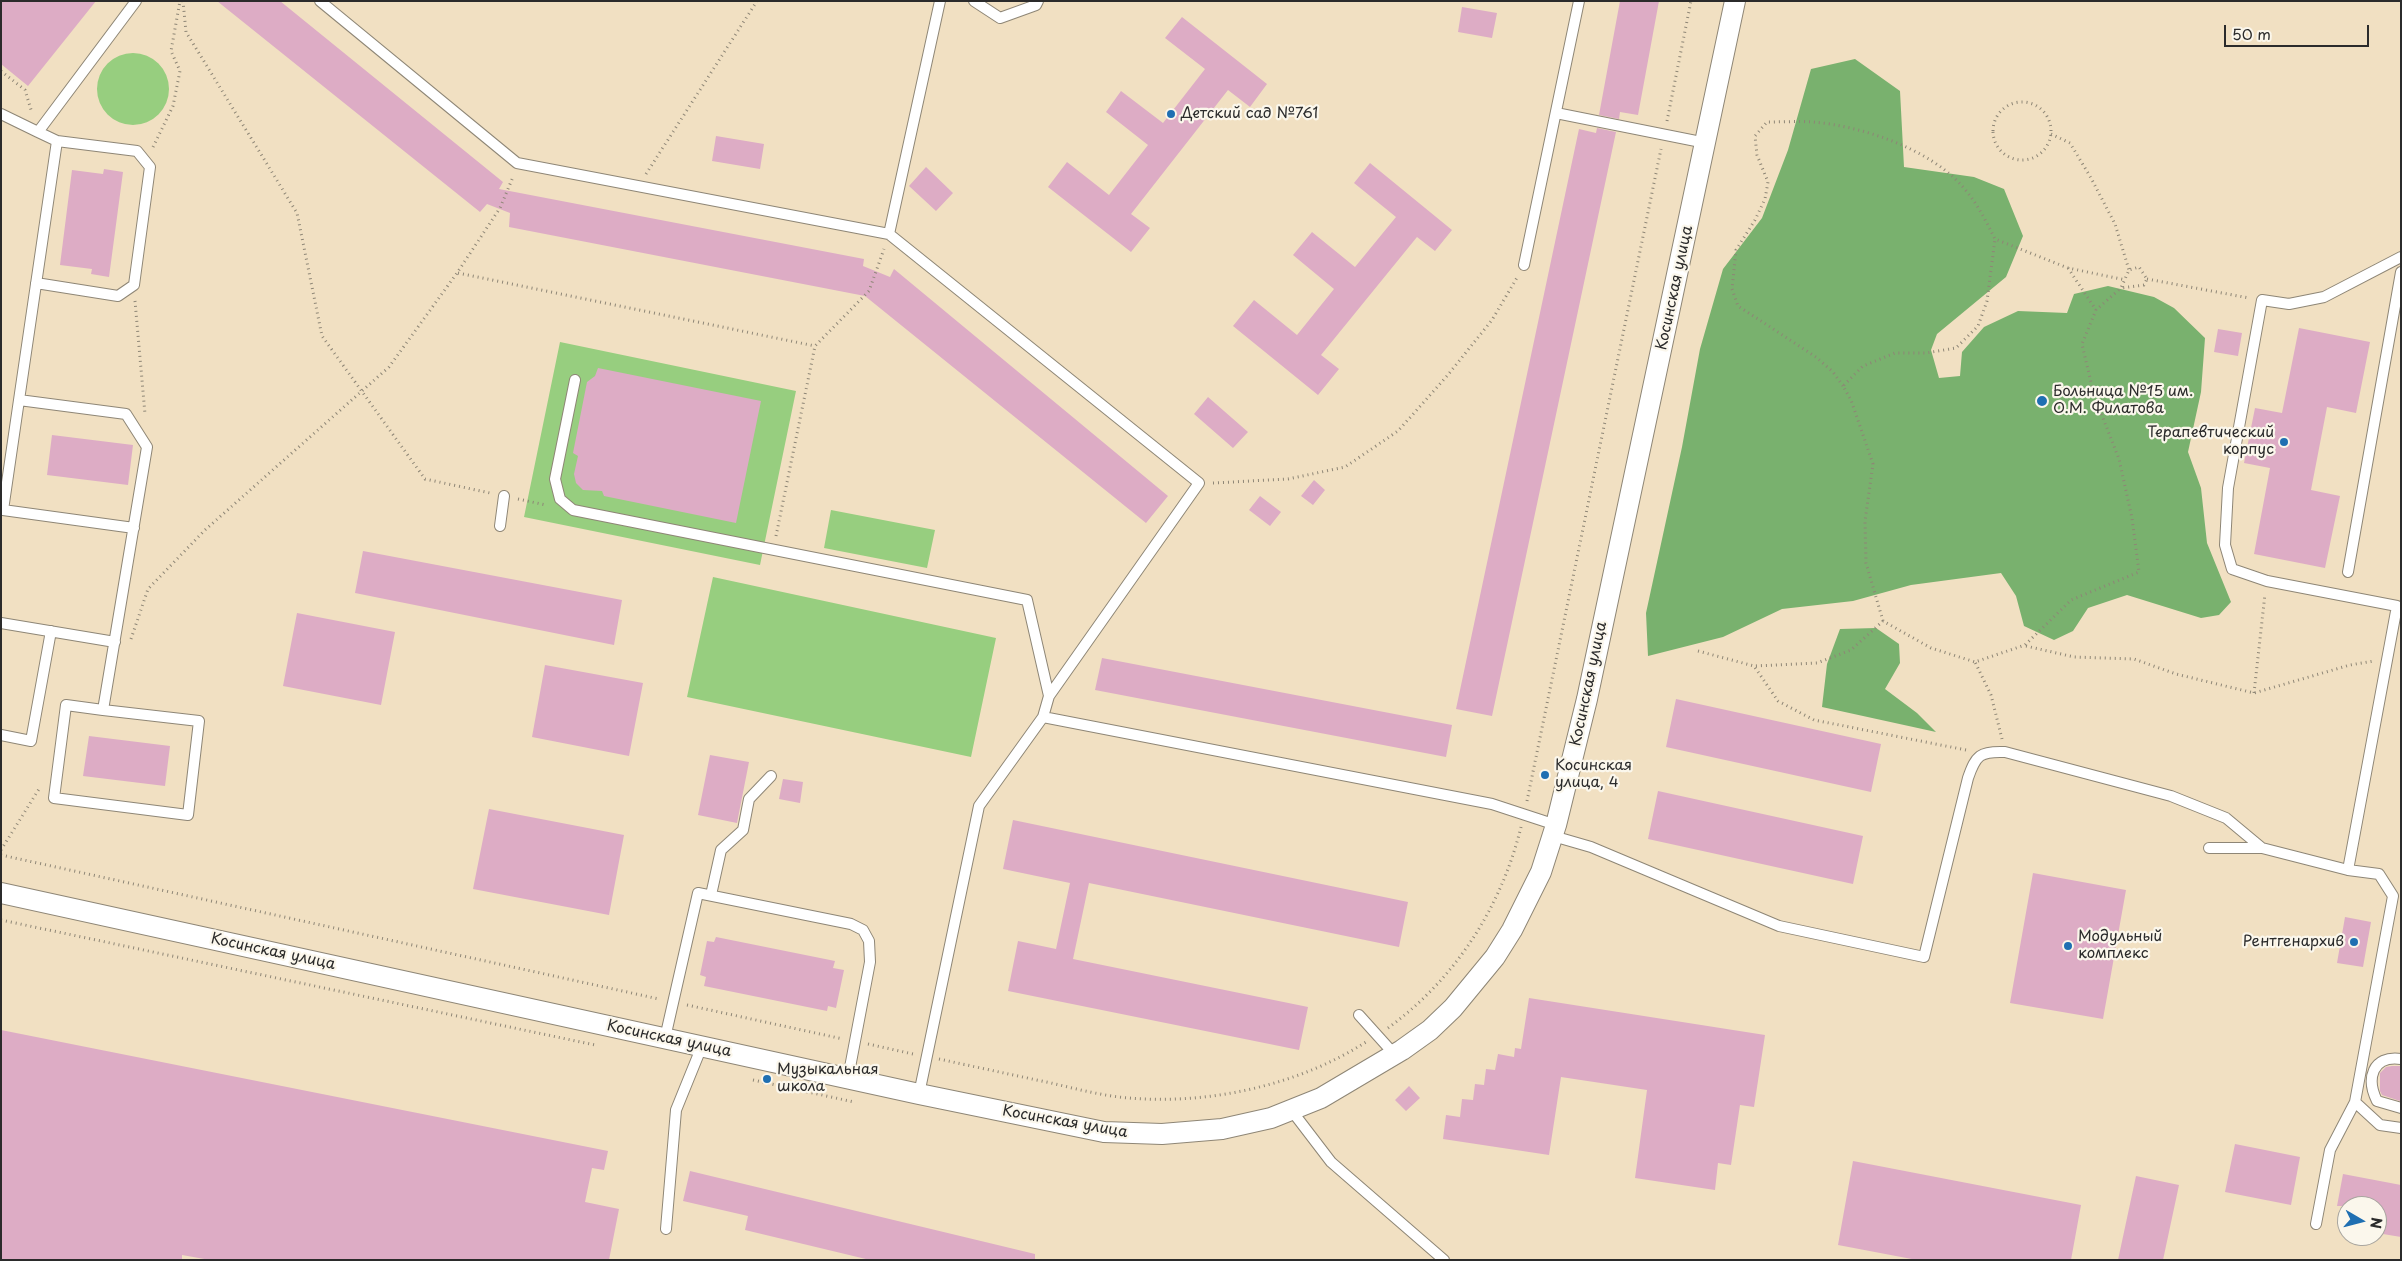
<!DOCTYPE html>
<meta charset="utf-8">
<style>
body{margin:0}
#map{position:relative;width:2402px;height:1261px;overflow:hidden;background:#f1e0c2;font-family:"Playpen Sans",sans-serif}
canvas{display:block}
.frame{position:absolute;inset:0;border:2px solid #2b2b2b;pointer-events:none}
.north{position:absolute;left:2337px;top:1196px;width:50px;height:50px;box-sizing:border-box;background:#fbf7ec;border:1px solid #a8a59f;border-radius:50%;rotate:98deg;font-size:14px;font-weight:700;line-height:20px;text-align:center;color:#2b2b2b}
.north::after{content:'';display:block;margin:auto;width:18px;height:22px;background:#1f6fb2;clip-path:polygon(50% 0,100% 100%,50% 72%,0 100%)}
.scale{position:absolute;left:2224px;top:25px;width:145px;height:22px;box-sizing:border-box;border:2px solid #2b2b2b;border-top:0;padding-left:6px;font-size:15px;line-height:18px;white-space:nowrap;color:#2b2b2b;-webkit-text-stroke:4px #fbf7ec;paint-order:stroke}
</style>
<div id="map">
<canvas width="2402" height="1261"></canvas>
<div class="frame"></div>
<div class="north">N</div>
<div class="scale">50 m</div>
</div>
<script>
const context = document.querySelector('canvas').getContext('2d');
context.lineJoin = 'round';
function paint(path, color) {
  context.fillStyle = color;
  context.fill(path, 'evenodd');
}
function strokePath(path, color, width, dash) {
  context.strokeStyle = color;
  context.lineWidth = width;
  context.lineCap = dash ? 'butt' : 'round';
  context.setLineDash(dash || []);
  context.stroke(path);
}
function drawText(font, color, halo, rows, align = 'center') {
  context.font = font + ' "Playpen Sans",sans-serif';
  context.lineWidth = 4.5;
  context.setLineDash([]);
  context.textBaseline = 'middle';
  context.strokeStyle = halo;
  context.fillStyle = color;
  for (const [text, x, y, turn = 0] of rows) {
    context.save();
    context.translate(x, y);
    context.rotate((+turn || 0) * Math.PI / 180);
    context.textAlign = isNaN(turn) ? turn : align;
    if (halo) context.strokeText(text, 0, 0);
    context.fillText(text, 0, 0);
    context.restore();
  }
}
paint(new Path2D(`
 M97 89a36 36 0 1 1 72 0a36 36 0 1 1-72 0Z
 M560 342 796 391 760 565 524 517Z
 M831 510 935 530 927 568 824 548Z
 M713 577 996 638 971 757 687 697Z`), '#97ce7f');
paint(new Path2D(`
 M1855 59 1900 91 1904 167 1974 177 2004 189 2023 236 2006 277 1937 334 1931 350 1939 378 1960 376 1962 352 1984 327 2018 311 2067 313 2074 294 2108 286 2154 297 2174 308 2205 338 2201 392 2188 452 2201 488 2207 543 2231 602 2219 615 2201 618 2127 595 2088 608 2073 631 2054 640 2024 626 2016 596 2001 573 1911 585 1853 601 1782 609 1723 637 1648 656 1646 613 1682 447 1700 349 1723 269 1762 218 1788 150 1811 69Z
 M1876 628 1899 644 1900 663 1885 689 1917 713 1936 732 1822 707 1827 664 1840 629Z`), '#79b16e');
paint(new Path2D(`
 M1 1H96L28 86 1 64Z
 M217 1H280L503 182 499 189 864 259 863 266 890 277 894 269 1168 496 1146 523 865 296 509 227 510 213 487 204 480 212Z
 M1620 1H1659L1638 115 1620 112 1619 119 1599 115Z
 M1462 7 1497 13 1492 38 1458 32Z
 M1182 17 1267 84 1250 107 1228 90 1131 214 1150 228 1131 252 1048 187 1067 162 1109 195 1148 145 1106 112 1121 91 1163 123 1205 69 1165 38Z
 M1597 128 1616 132 1492 716 1456 709 1579 129 1596 133Z
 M716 136 764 144 760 169 712 161Z
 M1370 163 1452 230 1435 251 1417 237 1321 355 1339 369 1318 395 1233 326 1254 300 1297 335 1334 289 1293 255 1312 232 1355 267 1396 217 1354 183Z
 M926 167 953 193 936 211 909 186Z
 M104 169 123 172 109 277 91 274 92 269 60 265 72 170 103 174Z
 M2299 328 2370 342 2356 413 2327 407 2311 490 2340 496 2325 568 2254 554 2270 468 2244 463 2255 408 2282 413Z
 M2218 329 2242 333 2238 356 2214 352Z
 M598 368 761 401 736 523 604 496 602 491 583 490 576 483 574 474 578 456 573 453 587 382 595 376Z
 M1208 397 1248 432 1233 448 1194 414Z
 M52 435 133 445 128 485 47 475Z
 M1314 480 1325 490 1313 505 1301 496Z
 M1260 496 1281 512 1270 526 1249 510Z
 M363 551 622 600 614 645 355 593Z
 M297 613 395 632 381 705 283 686Z
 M1102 658 1452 725 1446 757 1095 690Z
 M545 665 643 683 629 756 532 737Z
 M1676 699 1881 744 1871 792 1666 747Z
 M89 736 170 746 165 786 83 776Z
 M710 755 749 762 737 823 698 815Z
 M783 779 803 782 800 803 779 799Z
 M1658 791 1863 836 1853 884 1648 839Z
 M489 809 624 835 609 915 473 889Z
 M1013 820 1408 902 1399 947 1089 883 1073 959 1308 1007 1299 1050 1008 991 1018 941 1056 949 1070 883 1003 869Z
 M2033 873 2126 890 2103 1019 2010 1003Z
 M2345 917 2371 922 2363 967 2337 963Z
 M716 937 835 961 833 968 844 970 836 1008 828 1006 827 1011 704 986 706 977 700 975 707 941 714 942Z
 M1529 998 1765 1035 1754 1107 1740 1105 1731 1165 1718 1163 1715 1190 1635 1178 1647 1090 1561 1077 1549 1155 1443 1139 1446 1115 1460 1117 1462 1099 1473 1100 1475 1084 1484 1085 1486 1069 1495 1070 1498 1054 1514 1057 1515 1048 1521 1049Z
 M1 1030 608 1151 604 1170 592 1168 585 1202 619 1209 609 1260H210L182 1255V1260H1Z
 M2392 1066H2401L2400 1101 2382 1095 2380 1091V1073L2386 1067Z
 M1409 1086 1420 1098 1406 1111 1395 1100Z
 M2235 1144 2300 1157 2291 1205 2225 1192Z
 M1853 1161 2081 1205 2071 1260H1917L1838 1245Z
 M690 1171 1035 1254V1260H870L745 1230 748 1216 683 1201Z
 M2343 1174 2401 1185V1237L2377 1233V1206H2337Z
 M2136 1176 2179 1185 2163 1260H2118Z`), '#ddacc5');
const lane = new Path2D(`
 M320 1 517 163 889 234 1199 483 1049 696 1043 717 979 806 919 1094
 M974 1 1000 18 1036 5 1038 1
 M1556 113 1706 143
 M1 114 38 132 136 1
 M38 132 57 141 19 400 126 414 147 447 103 710 199 721 188 815 54 798 66 705 103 710
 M889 234 940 1
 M1524 265 1579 1
 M36 283 118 296 134 285 150 167 137 151 57 141
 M575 380 555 479 560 499 573 510 1027 600 1049 696
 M19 400 3 510 134 528
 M500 526 504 496
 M2348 572 2401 272
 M1 623 115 642
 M1043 717 1492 804 1556 825
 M1 735 31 741 51 631
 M1553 836 1591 847 1779 926 1924 957 1968 778C1976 755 1980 751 2005 752L2171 796 2226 818 2262 848
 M2209 848H2262L2348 870 2379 874 2393 896 2355 1102 2380 1125 2401 1128
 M2348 870 2397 606 2267 581 2232 569 2225 545 2228 488 2262 300 2289 304 2324 297 2401 257
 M711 895 721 850 743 830 749 799 771 776
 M1359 1015 1395 1055
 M665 1038 698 893 851 924 863 930 869 941 870 962 848 1078
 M2401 1059C2372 1055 2366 1079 2377 1101L2401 1108
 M1292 1111 1331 1162 1444 1260
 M2316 1224 2330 1150 2355 1102
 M666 1229 676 1110 702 1046`);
const street = new Path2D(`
 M1 893 919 1094 1104 1132 1162 1134 1222 1129 1271 1118 1321 1098 1402 1050 1430 1030 1453 1008 1495 957 1512 930 1541 872 1556 825 1587 699 1735 1`);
strokePath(lane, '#8e8676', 12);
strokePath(street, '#8e8676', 22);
strokePath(new Path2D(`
 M183 1 186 32 297 213 322 336 425 479 490 493
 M1 71 25 90 32 113
 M1993 131a29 29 0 1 1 58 0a29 29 0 1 1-58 0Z
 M1667 121 1691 1
 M2051 134 2070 143 2091 178 2115 224 2129 270
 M153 147 173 106 180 71 171 51 180 1
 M646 174 757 1
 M2068 268 2096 310
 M458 273 815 346
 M2147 279 2249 298
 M135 301 145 414
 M1843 386 1833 372 1816 357 1738 306 1732 289 1736 250 1755 220 1765 199 1768 182 1757 155 1755 136 1767 122C1782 122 1798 121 1813 122 1862 126 1930 149 1963 187 1977 203 1986 221 1995 239L2068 268 2126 280
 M1213 483 1288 479 1345 467 1398 431 1447 376 1492 320 1518 276
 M518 499 546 505
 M776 536 815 346 869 291 884 249
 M1883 621 1866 563 1865 521 1873 464 1851 400 1843 386 1863 366 1895 353H1926L1956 348 1978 326 1987 301 1995 239
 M131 639 148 589 205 530 389 367 457 273 500 208 513 177
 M2026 646 2074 657 2134 659 2176 674 2254 693 2350 665 2374 661
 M1698 651 1754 666
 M2254 693 2265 594
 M2002 739 1991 695 1975 662 2025 645 2071 600 2139 572 2132 518 2119 459 2094 395 2082 344 2096 310 2121 288 2129 270 2139 267 2147 279 2144 285 2121 288
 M1966 750 1814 720 1778 701 1754 666 1817 663 1851 650 1883 621 1931 648 1975 662
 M1527 801 1661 149
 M1 850 39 789
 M1 855 659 999
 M1 920 595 1045
 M687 1005 843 1039
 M1388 1028C1455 979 1501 908 1521 827
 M868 1044 913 1054
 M939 1059C976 1067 1013 1075 1051 1083 1077 1089 1103 1096 1129 1098 1209 1105 1299 1085 1366 1042
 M753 1080 854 1102`), '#8e8676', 3, [1, 4]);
strokePath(lane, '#fff', 10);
strokePath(street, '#fff', 20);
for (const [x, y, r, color] of [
 [1171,114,5,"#1f6fb2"],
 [2042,401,6,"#1f6fb2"],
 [2284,442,5,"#1f6fb2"],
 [1545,775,5,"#1f6fb2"],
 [2354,942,5,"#1f6fb2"],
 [2068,946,5,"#1f6fb2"],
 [767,1079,5,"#1f6fb2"]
]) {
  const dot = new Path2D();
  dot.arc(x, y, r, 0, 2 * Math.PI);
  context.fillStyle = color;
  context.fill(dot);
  strokePath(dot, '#fbf7ec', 2);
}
drawText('15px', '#2b2b2b', '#fbf7ec', [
 ["Детский сад №761",1181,114],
 ["Больница №15 им.",2053,392],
 ["О.М. Филатова",2053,409],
 ["Терапевтический",2274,433,"right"],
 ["корпус",2274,450,"right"],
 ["Косинская",1555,766],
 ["улица, 4",1555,783],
 ["Модульный",2078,937],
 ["комплекс",2078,954],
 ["Рентгенархив",2344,942,"right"],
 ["Музыкальная",777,1070],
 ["школа",777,1087]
], 'left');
drawText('15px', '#2b2b2b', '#fbf7ec', [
 ["Косинская улица",1675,288,-78],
 ["Косинская улица",1589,684,-78],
 ["Косинская улица",273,952,12],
 ["Косинская улица",669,1039,12],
 ["Косинская улица",1065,1122,10]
]);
</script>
